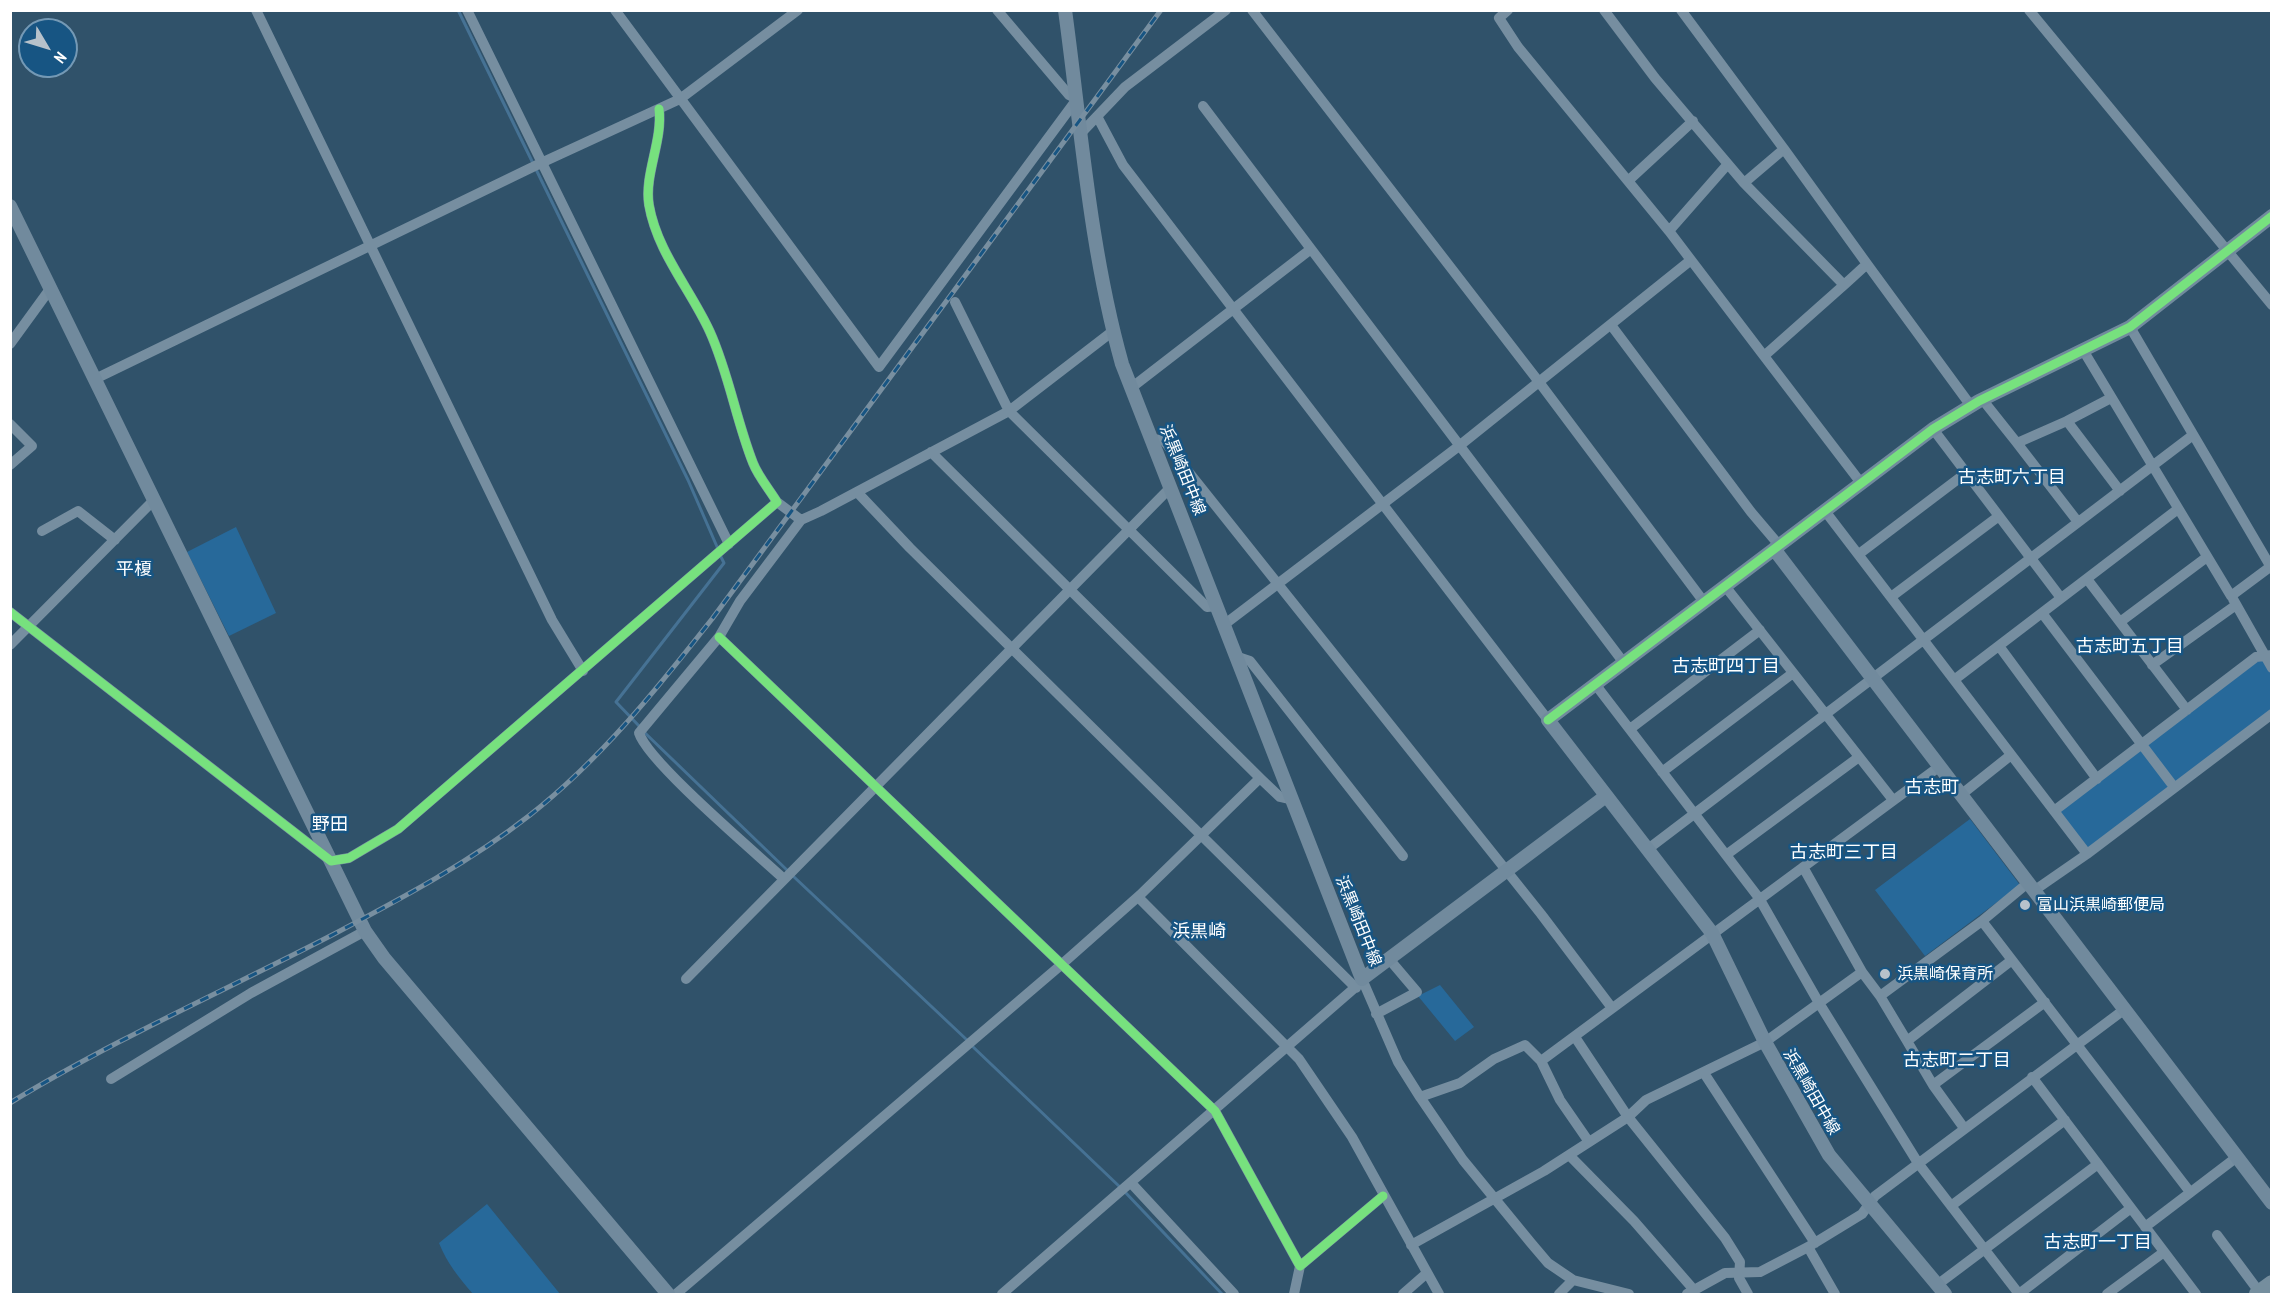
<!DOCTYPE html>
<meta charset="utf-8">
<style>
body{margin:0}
#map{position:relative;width:2282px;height:1305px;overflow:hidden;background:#30526a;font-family:"PT Sans Narrow",sans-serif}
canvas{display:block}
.frame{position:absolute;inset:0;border:12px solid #fff;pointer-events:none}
.north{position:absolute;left:18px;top:18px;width:60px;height:60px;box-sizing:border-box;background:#175583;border:2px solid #7499b5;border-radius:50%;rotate:128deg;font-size:16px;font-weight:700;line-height:24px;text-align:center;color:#fff}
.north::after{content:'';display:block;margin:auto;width:21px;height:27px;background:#b7c2cb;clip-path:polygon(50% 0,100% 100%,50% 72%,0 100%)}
</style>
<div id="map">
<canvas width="2282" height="1305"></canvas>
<div class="frame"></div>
<div class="north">N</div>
</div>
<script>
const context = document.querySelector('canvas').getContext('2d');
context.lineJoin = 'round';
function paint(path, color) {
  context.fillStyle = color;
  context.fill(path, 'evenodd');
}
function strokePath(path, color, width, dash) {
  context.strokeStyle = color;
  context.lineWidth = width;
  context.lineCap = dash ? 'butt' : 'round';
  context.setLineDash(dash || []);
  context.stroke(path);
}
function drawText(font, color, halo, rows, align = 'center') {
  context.font = font + ' "PT Sans Narrow","Noto Sans JP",sans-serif';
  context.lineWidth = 5;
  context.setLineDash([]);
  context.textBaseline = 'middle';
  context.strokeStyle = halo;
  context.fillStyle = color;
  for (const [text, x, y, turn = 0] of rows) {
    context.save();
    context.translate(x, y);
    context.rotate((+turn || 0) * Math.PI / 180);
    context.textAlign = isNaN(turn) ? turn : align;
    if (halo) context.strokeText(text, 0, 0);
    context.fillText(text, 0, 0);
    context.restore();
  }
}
paint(new Path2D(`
 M236 527 276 613 229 636 187 552Z
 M2271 658V718L2090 856 2056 812 2259 660Z
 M1970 819 2020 885 1925 956 1875 890Z
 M1440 985 1474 1027 1455 1041 1418 996Z
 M487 1204 560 1294H473C459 1278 447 1263 439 1243Z`), '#27699a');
strokePath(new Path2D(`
 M458 10 688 480 718 549
 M640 727 616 702 724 563 720 555
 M644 732 788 871
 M793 876 967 1040
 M971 1045 1121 1188
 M1125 1192 1222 1294`), '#467294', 3);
strokePath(new Path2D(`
 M256 10 552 620 583 671
 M467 10 729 544
 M615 10 879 367 1077 99 1069 95 997 10
 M1252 10 1539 382 1704 602
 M1508 10 1499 18 1518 47 1628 181
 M1604 10 1655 78 1744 183 1784 149 1681 10
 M2029 10 2272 305
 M1098 118 1123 165 1548 720
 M1083 131 1125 87 1226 10
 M1744 183 1844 285 1867 264 1784 149
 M1669 231 1628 181 1693 121
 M1311 249 1624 663
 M1691 260 1764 356 1844 285
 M1867 264 1971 406
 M955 302 1009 411 1207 607 1218 606
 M1611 325 1751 512 1779 545
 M2130 327 2272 569
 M10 344 50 289
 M2083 350 2231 596 2270 567
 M1764 356 1861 483
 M95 379 541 163 680 99 798 10
 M1131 388 1311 249 1203 106
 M2111 398 2067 421 2120 491
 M1982 399 2017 443
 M2067 421 2017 443 2078 522
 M10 424 32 446 10 465
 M1933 429 2061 598
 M1151 438 1164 441 1541 914 1612 1008
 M931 452 1260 778
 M857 492 910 548 1356 988
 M777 502 801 520 821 511 1009 411 1113 331
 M1825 511 2087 854
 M42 531 78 511 115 540
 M1859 554 1966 473
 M2087 579 2187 710
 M1725 586 1893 800
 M1891 597 1999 516
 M2233 599 2272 668
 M10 612 331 861 349 858 398 829 777 502C769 489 758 476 753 463 736 420 729 374 710 332 691 290 657 252 649 205 644 174 663 141 659 109
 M2042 613 2174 787
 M2120 622 2207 557
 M1225 624 1459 446 1691 260 1669 231 1727 165
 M719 637 1215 1111 1300 1266 1383 1196
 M10 645 154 500
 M1999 646 2097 779
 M1238 657 1250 661 1403 856
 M2152 665 2236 605
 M1954 680 2178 509
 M1595 684 1759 898 1819 1003 1918 1163 2019 1294
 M1630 729 1760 630
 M1662 772 1793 673
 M1962 794 2011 755
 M2054 811 2256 657 2272 655
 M1648 849 2193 435
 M1726 855 1859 757
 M1803 867 1862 972 1880 996 1982 921 2029 882
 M784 879C756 853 648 762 639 733L719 637 740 601 801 520
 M2035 890 2087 854 2272 714
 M1138 897 1299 1059 1352 1137 1439 1294
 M1982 921 2190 1192
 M686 979 1171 487
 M1362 979 1398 1062 1420 1097 1463 1160 1531 1243 1548 1263 1573 1280 1629 1294
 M1880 996 1907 1041
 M1376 1014 1417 992 1389 959
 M1575 1037 1628 1117 1725 1238 1740 1262 1739 1278 1748 1294
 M1704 1073 1815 1243
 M2032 1077 2196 1294
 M111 1079 251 993 365 931
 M1933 1085 1907 1041 2012 960
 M1420 1097 1460 1083 1494 1059 1525 1045 1541 1061
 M1964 1128 1933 1085 2045 1002
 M1589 1142 1560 1100 1541 1061 1940 766
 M1569 1155 1634 1221 1694 1290
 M1132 1184 1234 1294
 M1951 1206 2065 1120
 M2145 1227 2237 1157
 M2217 1235 2260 1293
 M1411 1245 1544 1171 1628 1117 1646 1100 1765 1042 1862 972
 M1808 1247 1835 1294
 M1937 1285 2098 1164
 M676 1294 1061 965 1140 895 1260 778 1280 797 1293 800
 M1002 1294 1358 985
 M1294 1294 1300 1266
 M1403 1294 1427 1273
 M1559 1294 1573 1280
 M1687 1294 1725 1273 1760 1272 1808 1247 1862 1214 1875 1196 2125 1009
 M2019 1294 2131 1208
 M2107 1294 2164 1252`), '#768ea0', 10);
strokePath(new Path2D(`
 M1065 10C1081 128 1090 250 1122 364L1362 979 1606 796
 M10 206 365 931 384 958 668 1294
 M1774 549 2272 1203
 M1945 1294 1829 1155 1765 1042 1712 933 1548 720 1933 429 1979 401 2130 327 2272 216`), '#718a9d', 14);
strokePath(new Path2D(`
 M2257 1294 2272 1283`), '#758e9e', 16);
const rail = new Path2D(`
 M10 1103C115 1039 228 989 336 933 404 897 470 862 530 815 601 759 656 690 712 619L1161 10`);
strokePath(rail, '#788fa0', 5);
strokePath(rail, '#175583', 3, [9]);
strokePath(new Path2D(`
 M10 612 331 861 349 858 398 829 777 502C769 489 758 476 753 463 736 420 729 374 710 332 691 290 657 252 649 205 644 174 663 141 659 109
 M719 637 1215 1111 1300 1266 1383 1196
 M1548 720 1933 429 1979 401 2130 327 2272 216`), '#77e17e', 9);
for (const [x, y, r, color] of [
 [2025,905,6,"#b7c2cb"],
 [1885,974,6,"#b7c2cb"]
]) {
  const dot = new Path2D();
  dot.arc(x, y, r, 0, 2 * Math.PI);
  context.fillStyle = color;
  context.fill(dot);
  strokePath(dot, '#175583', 2);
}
drawText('16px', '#fff', '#175583', [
 ["浜黒崎田中線",1182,470,68],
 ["浜黒崎田中線",1358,921,68],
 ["浜黒崎田中線",1811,1092,60]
]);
drawText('16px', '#fff', '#175583', [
 ["富山浜黒崎郵便局",2037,905],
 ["浜黒崎保育所",1897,974]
], 'left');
drawText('18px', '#fff', '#175583', [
 ["古志町六丁目",2012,478],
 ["平榎",134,570],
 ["古志町五丁目",2130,647],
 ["古志町四丁目",1726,667],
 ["古志町",1932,788],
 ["野田",330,825],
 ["古志町三丁目",1844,853],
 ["浜黒崎",1199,932],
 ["古志町二丁目",1957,1061],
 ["古志町一丁目",2098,1243]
]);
</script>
